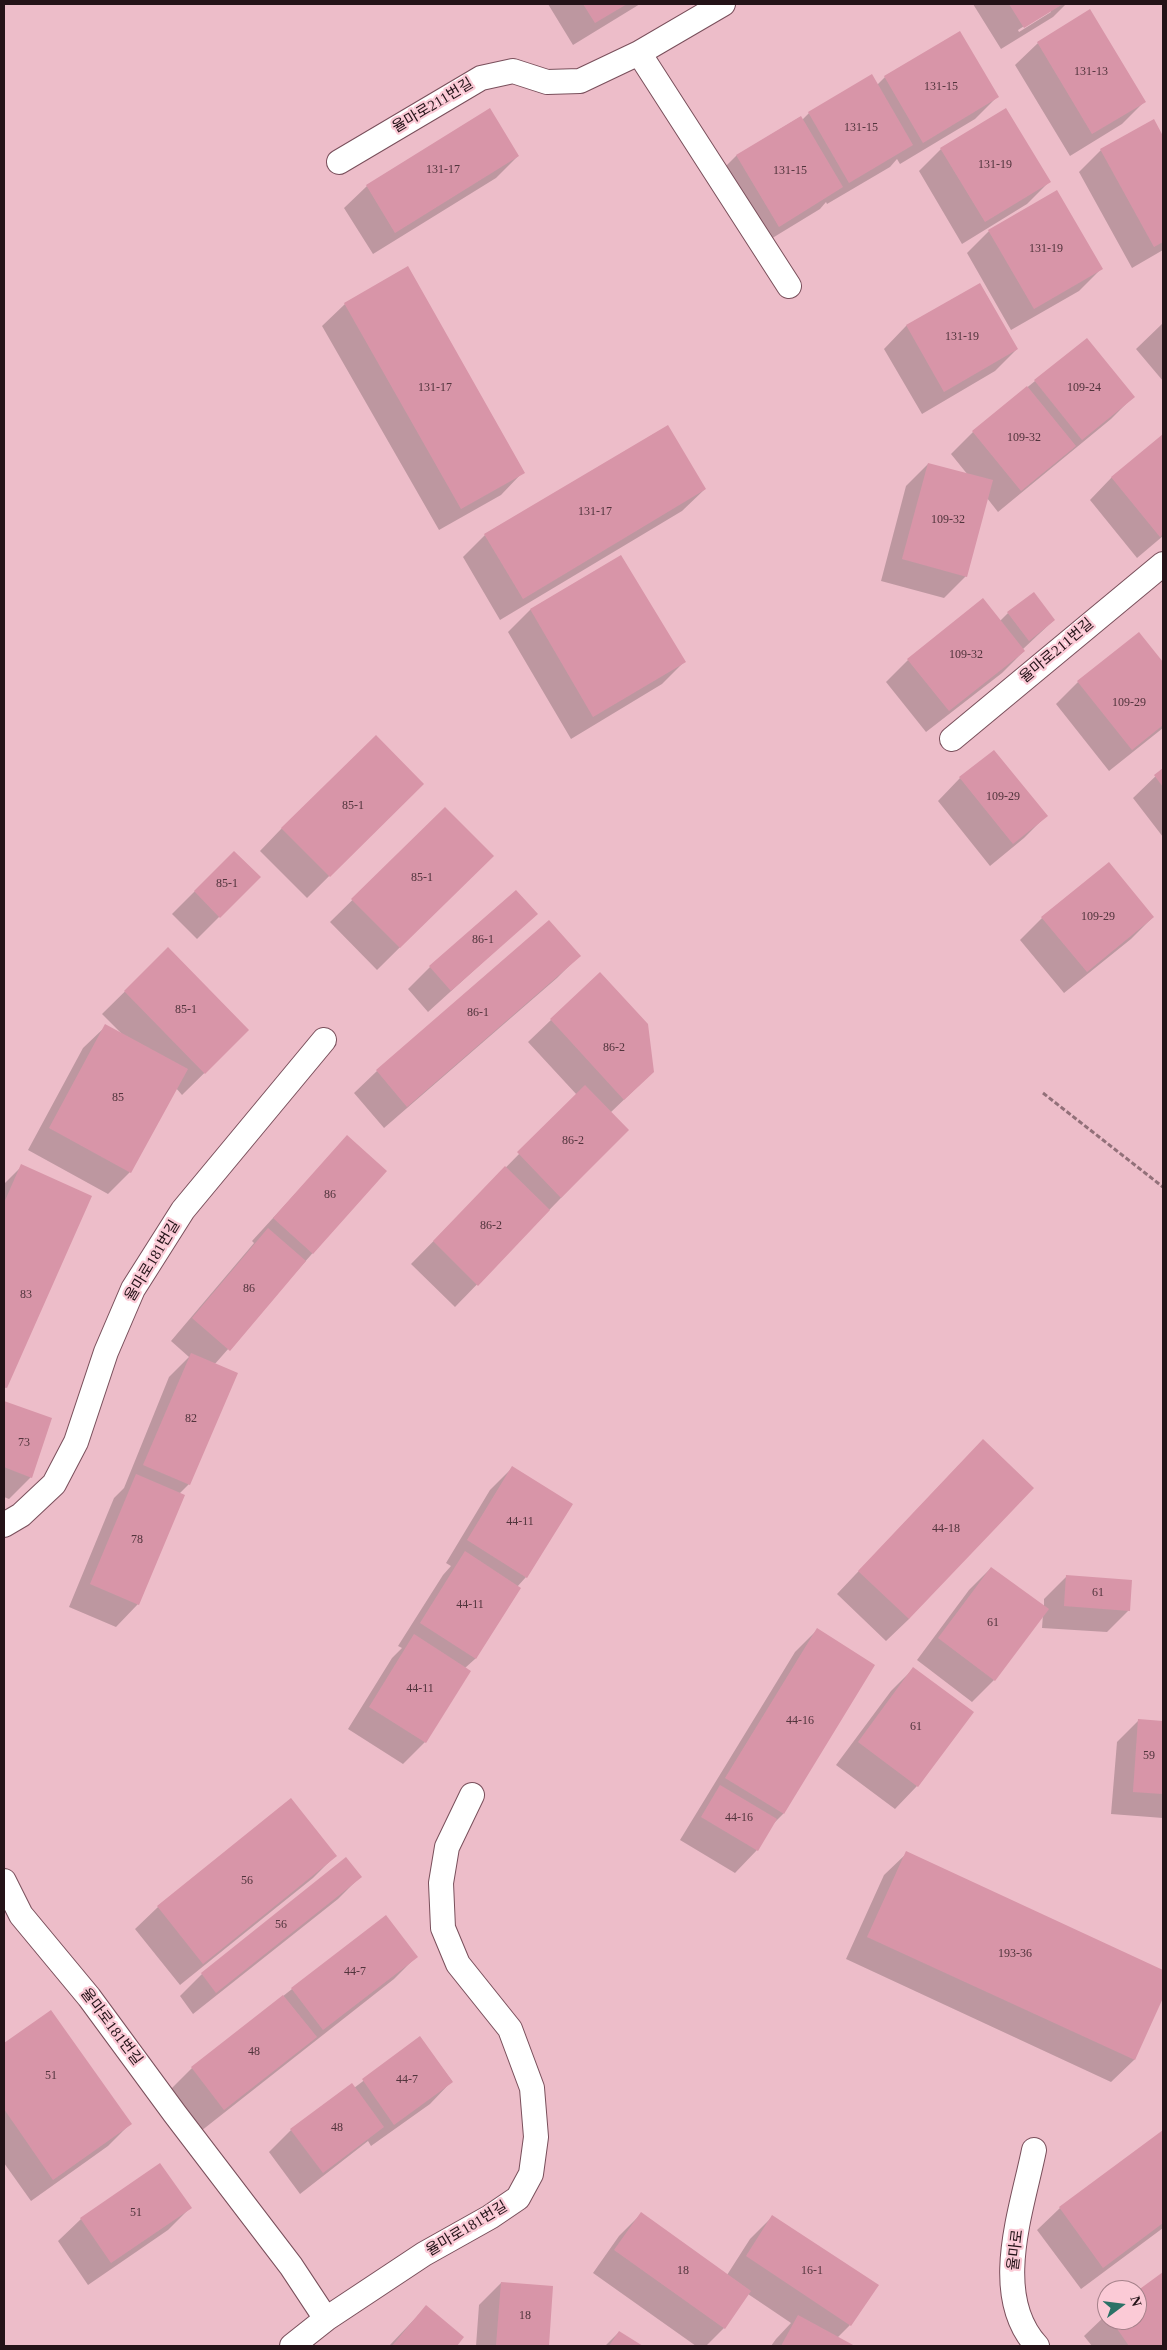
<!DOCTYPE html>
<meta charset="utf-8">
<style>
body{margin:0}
#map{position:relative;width:1167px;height:2350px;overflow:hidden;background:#edbdc9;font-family:"Times New Roman",serif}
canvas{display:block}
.frame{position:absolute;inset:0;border:5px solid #241318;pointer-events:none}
.north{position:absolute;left:1097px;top:2280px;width:50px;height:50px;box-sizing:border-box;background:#fbcad6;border:1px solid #a5818a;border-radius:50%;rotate:75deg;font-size:14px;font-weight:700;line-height:20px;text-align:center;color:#241318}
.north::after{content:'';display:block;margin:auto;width:18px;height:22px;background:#2b7166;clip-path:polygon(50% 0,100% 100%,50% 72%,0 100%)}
</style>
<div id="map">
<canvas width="1167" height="2350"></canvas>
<div class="frame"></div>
<div class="north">N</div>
</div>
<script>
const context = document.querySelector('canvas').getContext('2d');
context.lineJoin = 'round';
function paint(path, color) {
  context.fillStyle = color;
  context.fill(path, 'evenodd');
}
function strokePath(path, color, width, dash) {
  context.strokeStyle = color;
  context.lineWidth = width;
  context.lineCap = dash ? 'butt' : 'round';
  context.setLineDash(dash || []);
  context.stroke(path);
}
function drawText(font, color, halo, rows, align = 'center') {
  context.font = font + ' "Times New Roman","Noto Sans KR",serif';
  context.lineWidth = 4.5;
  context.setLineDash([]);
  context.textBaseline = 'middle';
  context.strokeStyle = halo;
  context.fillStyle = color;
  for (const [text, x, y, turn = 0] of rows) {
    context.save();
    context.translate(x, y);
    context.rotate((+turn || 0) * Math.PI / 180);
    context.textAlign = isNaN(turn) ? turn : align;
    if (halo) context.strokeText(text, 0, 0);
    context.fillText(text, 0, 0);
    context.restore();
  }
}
paint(new Path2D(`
 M548 4H640L573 45Z
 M973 4H1066L1053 17 1001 49ZM1051 9V12L1019 32 1018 30Z
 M1038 43 1144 102 1122 124 1070 156 1015 65Z
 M885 77 997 97 975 119 900 164 897 159 890 167 827 204 826 202 820 209 756 248 714 178 736 156 800 117 802 120 809 113 877 85Z
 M1154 121 1163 138V250L1132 268 1079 172 1101 150Z
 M941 149 1049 182 1027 204 962 244 919 171Z
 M518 156 496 178 373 254 344 208 367 186Z
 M989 231 1101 269 1079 291 1011 330 967 253Z
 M980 284 1017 349 995 371 922 414 884 349 906 326Z
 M345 304 523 472 501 495 439 530 322 326Z
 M1163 323V381L1136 349Z
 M1035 381 1133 397 1111 419 998 512 987 498 966 576 944 598 881 581 906 486 928 464 968 475 951 454 973 432Z
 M1163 436V536L1137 558 1090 500 1112 477Z
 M705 489 682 511 500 620 463 557 485 535Z
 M621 556 684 662 662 684 571 739 508 632 530 610Z
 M1008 613 1054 620 1023 649 1024 651 1002 673 926 732 886 682 908 660 1000 621Z
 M1139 634 1163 664V728L1109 771 1056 704 1078 682Z
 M993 752 1046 816 1024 838 990 866 938 801 960 778Z
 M1163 769V837L1133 798Z
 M422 784 307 898 260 851 282 828Z
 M445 809 492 856 377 970 330 922Z
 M234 852 259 877 197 939 172 914Z
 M536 914 428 1012 408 989 430 967Z
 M1153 917 1131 939 1064 993 1020 940 1042 918Z
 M549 921 579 956 557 978 384 1128 354 1093 377 1071Z
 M168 949 248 1030 182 1095 176 1088 130 1172 108 1194 28 1150 83 1048 106 1026 122 1034 102 1014Z
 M600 973 653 1072 610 1113 627 1130 455 1307 411 1264 577 1095 528 1042Z
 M347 1137 385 1171 214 1365 189 1484 179 1494 138 1604 116 1627 69 1607 114 1498 124 1488 169 1377 189 1357 171 1341 254 1243 252 1241Z
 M22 1166 6 1387 4 1389V1184Z
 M4 1403 51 1419 31 1477 9 1499 4 1497Z
 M961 1463 909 1619 886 1641 837 1594Z
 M512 1468 526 1577 517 1587 520 1588 475 1659 465 1668 425 1742 403 1764 348 1729 392 1658 402 1648 398 1646 443 1575 451 1566 446 1563 490 1490Z
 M991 1568 1044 1607V1599L1066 1577 1129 1610 1107 1632 1042 1628 1043 1614 994 1680 972 1702 917 1660 969 1590Z
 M817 1630 783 1814 773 1824 757 1850 735 1873 680 1840 795 1652Z
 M913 1669 917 1786 895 1809 836 1765 891 1691Z
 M1139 1720 1163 1722V1818L1111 1814 1117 1742Z
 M291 1800 335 1856 313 1878 180 1985 135 1929 158 1907Z
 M907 1853 1163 1972V1995L1134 2060 1111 2082 846 1959 884 1875Z
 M360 1877 338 1899 193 2014 180 1996 202 1974Z
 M416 1957 394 1979 201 2131 170 2090 192 2068 292 1989Z
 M51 2011 130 2124 108 2146 31 2201 4 2163V2045Z
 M420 2038 452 2081 430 2104 371 2146 368 2141 300 2194 269 2152 291 2130 354 2088Z
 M1163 2131V2228L1081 2289 1037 2230 1060 2208Z
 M160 2165 190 2208 168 2230 88 2285 58 2241 81 2219Z
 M641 2214 727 2275 750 2239 772 2217 850 2325 837 2338 852 2346H771L776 2339 791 2323 748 2294 724 2328 706 2346H696L593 2273 619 2236Z
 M1163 2273V2346H1092L1084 2336 1107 2314V2320H1137V2292Z
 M501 2283 552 2287 548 2346H476L479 2305Z
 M426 2307 462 2338 455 2346H389Z
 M619 2332 641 2346H605Z`), '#0003');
paint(new Path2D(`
 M583 4H627L595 23Z
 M1009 4H1063L1024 28Z
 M1090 9 1146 102 1092 134 1037 42Z
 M960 31 999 97 923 143 884 76Z
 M872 74 913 145 849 183 808 112Z
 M490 108 519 156 395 233 366 185Z
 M1006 108 1051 182 985 222 940 148Z
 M801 116 843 187 779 227 736 155Z
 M1154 119 1163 136V242L1154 247 1100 149Z
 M1057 190 1103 269 1034 309 988 230Z
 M408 266 525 473 461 509 344 303Z
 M980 283 1018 349 944 392 906 325Z
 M1087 338 1135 397 1082 440 1034 380Z
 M1027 386 1076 446 1021 491 972 431Z
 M668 425 706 489 523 599 484 534Z
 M1163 434V534L1160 537 1111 477Z
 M928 463 993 480 967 577 902 559Z
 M621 555 686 662 593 717 530 609Z
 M1034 592 1055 620 1029 641 1007 612Z
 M983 598 1025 651 949 711 907 659Z
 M1139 632 1163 662V725L1132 750 1077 681Z
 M376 735 424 784 330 877 281 828Z
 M994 750 1048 816 1013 844 959 777Z
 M1163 768V787L1154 775Z
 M445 807 494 856 400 948 351 899Z
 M234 851 261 877 220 918 194 891Z
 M1109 862 1154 917 1087 972 1041 917Z
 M516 890 538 914 451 991 429 966Z
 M549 920 581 956 407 1107 376 1070Z
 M168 947 249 1030 205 1074 124 991Z
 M600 972 648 1024 654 1072 624 1100 550 1019Z
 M105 1024 188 1069 131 1173 49 1128Z
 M585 1085 629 1130 561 1198 517 1152Z
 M347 1135 387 1171 313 1254 273 1218Z
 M21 1164 92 1196 7 1388 4 1387V1203Z
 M505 1166 550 1210 478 1286 433 1241Z
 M268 1228 306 1261 230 1351 192 1318Z
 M191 1353 238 1373 190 1485 143 1465Z
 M4 1401 52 1418 32 1478 4 1467Z
 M983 1439 1034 1488 909 1619 858 1571Z
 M512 1466 573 1504 527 1578 467 1540Z
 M136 1474 185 1495 139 1605 90 1584Z
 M465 1551 521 1588 476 1659 420 1623Z
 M991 1567 1049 1609 995 1681 938 1638Z
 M1066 1575 1132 1580 1130 1611 1064 1606Z
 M817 1628 875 1665 784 1814 725 1778Z
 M414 1634 471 1671 426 1743 369 1707Z
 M913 1667 974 1712 918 1787 858 1742Z
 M1138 1719 1163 1721V1794L1133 1792Z
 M720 1785 777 1819 758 1851 701 1817Z
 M291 1798 337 1856 203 1964 157 1906Z
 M906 1851 1163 1970V1998L1135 2060 867 1937Z
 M346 1857 362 1877 216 1993 201 1973Z
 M386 1915 418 1957 323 2030 291 1988Z
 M283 1995 317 2037 224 2110 191 2067Z
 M51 2010 132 2124 53 2180 4 2109V2043Z
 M420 2036 453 2082 394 2125 362 2079Z
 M352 2083 384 2127 323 2173 290 2129Z
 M1163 2130V2223L1103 2268 1059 2207Z
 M160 2163 192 2208 111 2263 80 2218Z
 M641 2212 751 2291 725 2329 614 2250Z
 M772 2215 879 2285 851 2326 746 2256Z
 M1163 2272V2346H1129L1111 2320H1137V2291Z
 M501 2282 553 2286 549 2346H496Z
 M426 2305 464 2337 457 2346H392Z
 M798 2315 855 2346H781Z
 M619 2331 643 2346H609Z`), '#d895a8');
const service = new Path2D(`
 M639 53 789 286
 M339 162 481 78 513 71 547 82 580 81 639 53 723 4
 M952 739 1163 564
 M4 1525 21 1515 54 1484 76 1442 106 1352 133 1289 183 1210 324 1040
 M4 1881 21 1915 89 1997 175 2114 291 2266 326 2319 292 2346
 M1034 2150C1022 2210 990 2295 1037 2346
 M326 2319 424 2254 490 2217 518 2198 531 2174 536 2137 532 2088 510 2029 458 1964 443 1928 441 1883 447 1847 472 1795`);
strokePath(service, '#794f5b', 26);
strokePath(new Path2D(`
 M1043 1093 1163 1187`), '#927079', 3, [5, 2.5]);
strokePath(service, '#fff', 24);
drawText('12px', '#51343c', null, [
 ["131-13",1091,72],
 ["131-15",941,87],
 ["131-15",861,128],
 ["131-19",995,165],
 ["131-17",443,170],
 ["131-15",790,171],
 ["131-19",1046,249],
 ["131-19",962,337],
 ["131-17",435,388],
 ["109-24",1084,388],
 ["109-32",1024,438],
 ["131-17",595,512],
 ["109-32",948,520],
 ["109-32",966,655],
 ["109-29",1129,703],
 ["109-29",1003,797],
 ["85-1",353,806],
 ["85-1",422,878],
 ["85-1",227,884],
 ["109-29",1098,917],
 ["86-1",483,940],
 ["85-1",186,1010],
 ["86-1",478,1013],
 ["86-2",614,1048],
 ["85",118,1098],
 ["86-2",573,1141],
 ["86",330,1195],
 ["86-2",491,1226],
 ["86",249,1289],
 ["83",26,1295],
 ["82",191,1419],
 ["73",24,1443],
 ["44-11",520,1522],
 ["44-18",946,1529],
 ["78",137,1540],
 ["61",1098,1593],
 ["44-11",470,1605],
 ["61",993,1623],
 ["44-11",420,1689],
 ["44-16",800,1721],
 ["61",916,1727],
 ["59",1149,1756],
 ["44-16",739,1818],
 ["56",247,1881],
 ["56",281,1925],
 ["193-36",1015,1954],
 ["44-7",355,1972],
 ["48",254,2052],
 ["51",51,2076],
 ["44-7",407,2080],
 ["48",337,2128],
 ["51",136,2213],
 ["18",683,2271],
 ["16-1",812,2271],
 ["18",525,2316]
]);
drawText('15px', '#241318', '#fbcad6', [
 ["율마로211번길",433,106,-31],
 ["율마로211번길",1057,651,-40],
 ["율마로181번길",153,1261,-59],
 ["율마로181번길",111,2027,53],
 ["율마로181번길",467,2229,-31],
 ["율마로",1016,2250,-83]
]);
</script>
